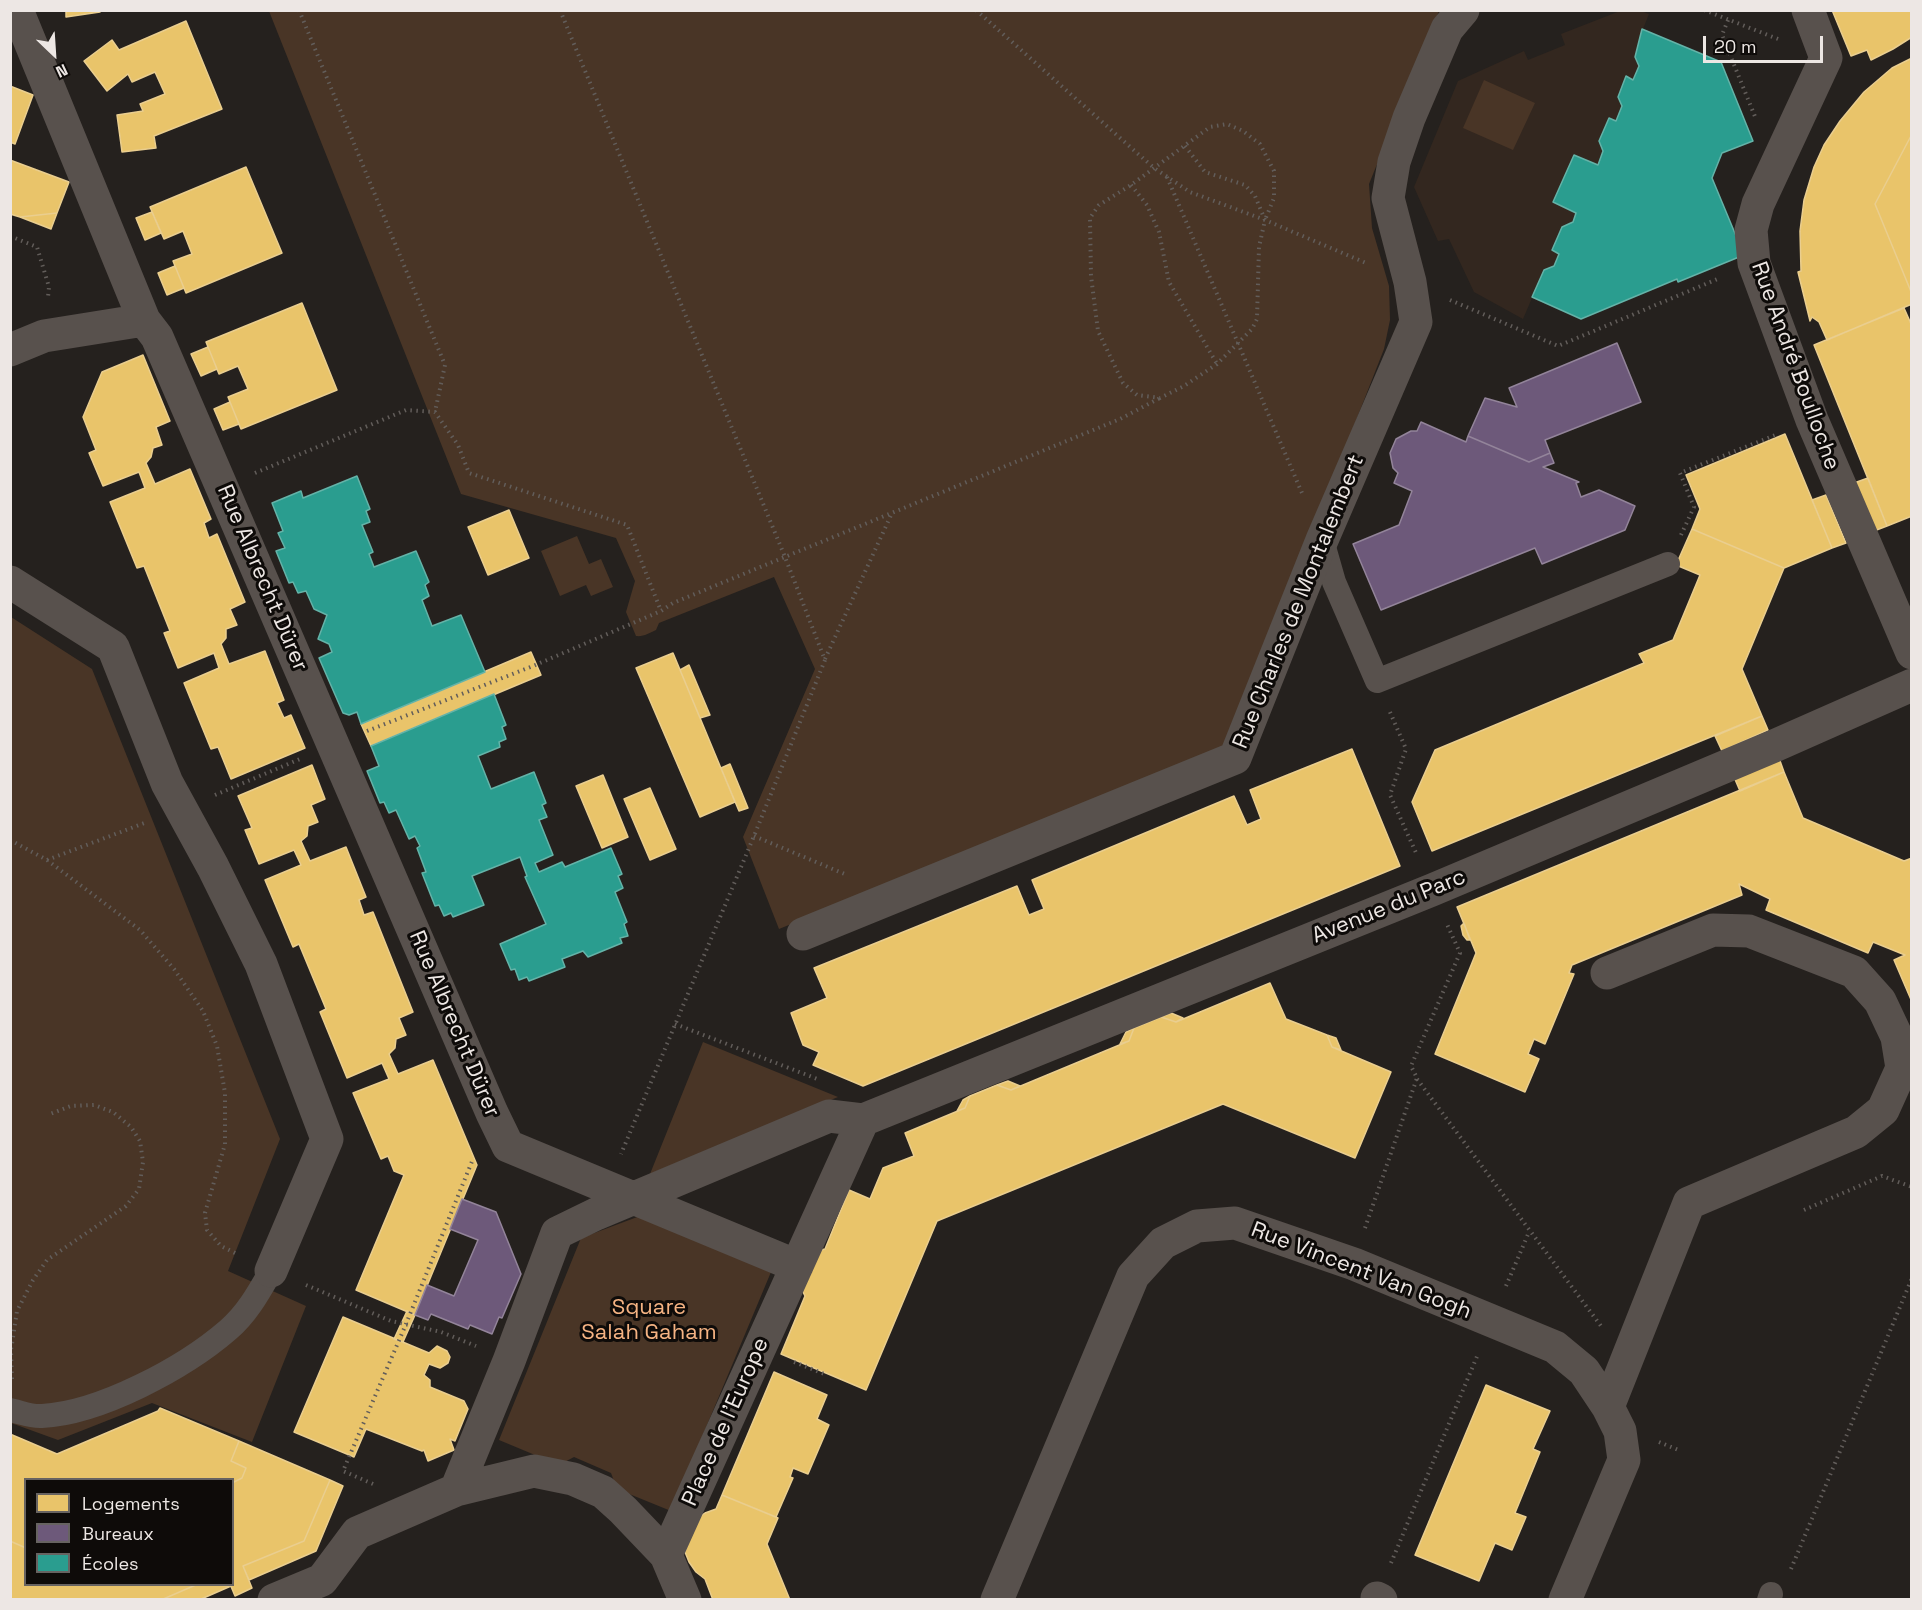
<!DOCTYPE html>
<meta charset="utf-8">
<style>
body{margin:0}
#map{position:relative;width:1922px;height:1610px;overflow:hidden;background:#25211e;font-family:"Space Grotesk",sans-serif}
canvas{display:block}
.frame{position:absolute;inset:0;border:12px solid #ede7e4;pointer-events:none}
.legend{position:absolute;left:24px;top:1478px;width:210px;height:108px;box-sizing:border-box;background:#0e0b09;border:2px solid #676361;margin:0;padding:8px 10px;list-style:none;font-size:18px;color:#ede7e4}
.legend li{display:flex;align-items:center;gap:12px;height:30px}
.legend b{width:30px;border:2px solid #676361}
.north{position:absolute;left:24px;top:24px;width:60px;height:60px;-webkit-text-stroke:4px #0e0b09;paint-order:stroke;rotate:155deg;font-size:16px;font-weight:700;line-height:24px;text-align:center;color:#ede7e4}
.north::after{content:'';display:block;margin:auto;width:21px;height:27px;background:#ede7e4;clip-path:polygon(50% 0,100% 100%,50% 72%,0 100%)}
.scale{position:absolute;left:1703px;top:36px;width:120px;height:27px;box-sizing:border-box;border:3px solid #ede7e4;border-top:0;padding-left:8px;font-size:18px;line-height:21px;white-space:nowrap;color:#ede7e4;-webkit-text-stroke:4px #0e0b09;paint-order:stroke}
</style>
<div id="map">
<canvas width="1922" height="1610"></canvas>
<div class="frame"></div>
<ul class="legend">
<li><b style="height:16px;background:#e9c46a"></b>Logements</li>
<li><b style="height:16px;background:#6d597a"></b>Bureaux</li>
<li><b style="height:16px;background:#2a9d8f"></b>Écoles</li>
</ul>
<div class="north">N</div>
<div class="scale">20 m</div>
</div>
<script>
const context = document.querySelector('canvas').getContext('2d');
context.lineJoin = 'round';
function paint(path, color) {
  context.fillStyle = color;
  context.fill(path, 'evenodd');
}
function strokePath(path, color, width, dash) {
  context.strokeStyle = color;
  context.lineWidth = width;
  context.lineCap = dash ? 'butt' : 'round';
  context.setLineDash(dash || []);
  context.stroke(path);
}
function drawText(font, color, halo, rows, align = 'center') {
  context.font = font + ' "Space Grotesk",sans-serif';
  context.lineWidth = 6;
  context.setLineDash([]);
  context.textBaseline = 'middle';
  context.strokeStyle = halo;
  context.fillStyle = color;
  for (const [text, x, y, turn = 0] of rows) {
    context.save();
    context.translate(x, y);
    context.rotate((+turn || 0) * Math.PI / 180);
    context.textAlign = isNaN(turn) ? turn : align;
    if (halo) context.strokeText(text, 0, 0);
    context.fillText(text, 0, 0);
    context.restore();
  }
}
paint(new Path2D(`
 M1620 11H1641L1649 14 1643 29 1721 62 1753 141 1722 153 1712 178 1744 255 1678 282 1677 279 1581 319 1532 298 1523 319 1474 292 1449 239 1438 241 1414 187 1458 81 1524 51 1528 60 1565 45 1561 34Z`), '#33271f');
paint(new Path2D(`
 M269 11H1439L1369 184 1372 228 1389 286 1390 320 1384 349 1229 745 779 929 743 837 815 669 774 577 659 623 656 630C650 633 643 637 636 636L626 612 635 581 616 538 461 494Z
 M1484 80 1535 103 1513 150 1463 128Z
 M577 536 589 564 601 559 613 587 591 596 586 585 560 596 541 551Z
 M11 617 92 669 280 1139 228 1271 306 1306 252 1442 152 1403 58 1440 11 1423Z
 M703 1042 838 1097 650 1174Z
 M648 1213 771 1272 671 1511 617 1489 611 1473 574 1457 559 1465 499 1440 581 1238Z`), '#493526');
const homes = new Path2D(`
 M66 10H100V12L66 17Z
 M1832 10H1912V37L1893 49 1871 60 1867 50 1851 56Z
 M186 21 222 109 154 136 156 148 122 152 117 115 143 111 140 104 165 94 155 72 132 82 128 74 107 91 84 61 112 40 119 50Z
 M1912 58V134L1875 204 1912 294V304L1827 340 1819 322 1812 317 1810 321 1798 272 1801 271 1800 231 1804 200 1814 167 1824 145 1840 121 1864 92 1892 68Z
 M10 86 33 95 15 144 10 142Z
 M1912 134V294L1875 204Z
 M10 160 69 182 57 213 20 217 10 214Z
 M246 167 282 253 186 293 173 261 192 254 183 231 164 239 150 207Z
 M152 212 161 233 145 240 136 218Z
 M57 213 51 229 20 217Z
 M175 266 184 288 167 295 158 273Z
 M302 303 337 390 241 429 228 397 248 389 238 366 219 374 206 342Z
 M1904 308 1912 326V516L1887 526 1814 345Z
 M208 347 217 369 201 376 191 354Z
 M143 355 170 421 156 427 162 445 153 448 151 457 146 463 155 484 190 469 211 519 204 523 209 538 217 534 245 602 230 609 237 625 226 629V638L221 644 229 664 265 651 284 700 277 703 284 718 291 715 305 748 231 779 218 747 211 749 184 683 219 668 214 653 178 668 164 633 170 631 144 566 137 568 110 502 145 488 139 472 103 486 89 453 96 450 83 417 102 372Z
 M230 402 239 424 223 430 214 409Z
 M1785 434 1832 548 1784 568 1692 529 1700 509 1686 475Z
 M1868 478 1887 526 1874 531 1854 483Z
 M1826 495 1846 543 1832 548 1812 500Z
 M509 510 529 558 488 575 468 527Z
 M1692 529 1784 568 1742 669 1762 716 1432 851 1412 802 1435 750 1644 663 1639 654 1673 640 1700 575 1676 565Z
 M531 652 541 675 371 746 361 724Z
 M673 653 735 802 700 817 636 668Z
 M689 665 710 715 700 718 680 670Z
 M1762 716 1768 730 1722 751 1715 736Z
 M1352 749 1400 866 863 1086 813 1065 819 1052 803 1045 791 1013 827 998 814 968 1017 886 1029 915 1044 909 1032 880 1234 796 1247 825 1261 819 1250 790Z
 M1779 758 1784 772 1740 791 1734 777Z
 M730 764 748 808 739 811 721 768Z
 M312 765 325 799 311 805 318 822 308 826 307 836 301 841 310 861 346 847 366 897 359 900 364 915 373 912 413 1012 399 1018 406 1035 396 1039 395 1048 389 1054 398 1074 433 1060 477 1165 415 1315 356 1290 404 1175 394 1171 388 1156 381 1159 353 1093 389 1079 382 1063 347 1078 320 1012 326 1009 299 944 293 947 265 880 301 865 294 850 259 864 245 830 252 828 238 796Z
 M1784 772 1803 818 1904 861 1912 858V1002L1894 960 1905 955 1873 942 1868 953 1766 910 1770 899 1739 884 1742 895 1572 965 1569 973 1574 974 1545 1044 1534 1039 1528 1054 1539 1059 1525 1092 1435 1054 1476 953 1457 907Z
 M603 775 628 837 602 848 576 786Z
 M650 788 676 849 650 860 624 799Z
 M1464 923 1470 940H1467L1463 935 1461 926Z
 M1270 983 1286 1019 1327 1035 1332 1047 1391 1072 1355 1158 1223 1104 937 1221 866 1390 781 1354 805 1296 799 1284 813 1252 825 1249 849 1190 870 1199 883 1168 914 1156 905 1133 965 1108 970 1096 997 1085 1011 1090 1129 1041 1134 1028 1161 1017 1176 1022Z
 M1171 1013 1183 1018 1176 1022 1161 1017Z
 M1134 1028 1129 1041 1120 1044 1126 1032Z
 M1327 1035 1336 1038 1341 1050 1332 1047Z
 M1008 1081 1020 1086 1011 1090 997 1085Z
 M970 1096 965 1108 957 1111 963 1100Z
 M407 1311 415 1315 403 1342 394 1339Z
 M343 1317 429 1353 437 1346 447 1351 450 1357 448 1363 440 1368 429 1364 424 1375 430 1380V1387L464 1401 468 1409 455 1441 450 1439 454 1450 428 1461 424 1450 422 1451 366 1429 354 1457 294 1432Z
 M774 1372 827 1395 817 1419 829 1425 808 1474 793 1468 790 1477 793 1478 776 1517 722 1495Z
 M1486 1385 1550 1411 1533 1449 1540 1452 1515 1513 1526 1517 1512 1550 1495 1543 1479 1581 1415 1555Z
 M160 1408 239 1441 231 1461 246 1468 242 1478 232 1483V1480H26V1548L10 1541V1434L57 1454 158 1411Z
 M239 1441 330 1480 304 1541 243 1566 252 1588 235 1596 230 1584H232V1483L242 1478 246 1468 231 1461Z
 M330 1480 343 1486 316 1551 249 1580 243 1566 304 1541Z
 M722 1495 778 1518 767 1544 790 1600H713L705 1579 696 1572 689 1562 685 1552 696 1519 705 1513 716 1509Z
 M10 1541 26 1548V1584H198L161 1600H10Z
 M198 1584 231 1586 199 1600H161Z`);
paint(homes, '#e9c46a');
strokePath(homes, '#eace8f', 1.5);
const offices = new Path2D(`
 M1617 343 1641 402 1545 440 1550 453 1529 462 1468 436 1485 398 1517 407 1509 388Z
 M1421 422 1466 442 1468 436 1529 462 1550 453 1554 463 1543 467 1579 482 1576 483 1581 497 1599 490 1635 506 1625 530 1542 564 1535 548 1381 610 1353 544 1399 525 1412 491 1394 483 1398 473 1393 468 1390 453 1396 439 1411 431H1417Z
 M462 1199 496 1212 521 1274 502 1318 499 1317 492 1334 470 1325 468 1329 431 1314 428 1320 415 1315 427 1285 454 1296 478 1240 450 1229Z`);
paint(offices, '#6d597a');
strokePath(offices, '#93849a', 1.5);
const schools = new Path2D(`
 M1642 29 1721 62 1753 141 1722 153 1712 178 1744 255 1678 282 1677 279 1581 319 1532 297 1544 270 1554 266 1559 254 1552 250 1562 227 1573 222 1576 213 1553 202 1574 155 1598 165 1603 151 1599 141 1609 118 1616 121 1622 106 1618 97 1626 76 1633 80 1639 66 1635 57Z
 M357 476 370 509 366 511 370 522 362 525 373 552 369 554 374 567 416 551 429 582 425 585 429 596 422 600 432 626 461 615 485 672 361 724 357 712 349 715 343 713 319 658 332 652 329 644 318 639 327 615 314 609 306 591 298 593 293 582 289 583 276 551 285 548 278 533 283 531 272 503 301 491 303 498Z
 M494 694 506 725 502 727 506 739 499 742 500 747 478 756 491 789 534 772 546 803 542 805 547 817 539 820 553 855 535 863 539 872 562 862 565 867 611 848 622 874 618 876 623 888 615 892 627 922 624 924 628 936 620 938 622 943 588 957 583 951 562 959 565 967 529 981 527 977 519 980 515 969 511 970 500 944 546 924 525 877 527 876 520 857 472 876 484 905 453 917 451 913 444 916 439 905 435 906 422 873 426 872 417 848 420 846 415 836 409 839 396 810 389 813 384 802 380 803 367 771 379 766 371 746Z`);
paint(schools, '#2a9d8f');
strokePath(schools, '#64b3a8', 1.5);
strokePath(new Path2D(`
 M299 10 445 365 435 412
 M560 10 785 557 825 660 754 836 621 1154
 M976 10 1154 168 1190 192 1265 220 1366 263
 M1704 10 1778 39
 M1728 20 1722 35 1756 119
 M1185 146 1205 172 1245 185 1255 196 1265 220 1259 247 1257 319 1252 329 1217 364 1184 386 1160 398 1137 395 1123 383 1098 331 1091 276 1090 218 1099 205 1131 185 1210 127 1227 124 1243 131 1260 144 1274 171V198L1265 220
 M1167 177 1302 493
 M1131 185 1147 205 1159 232 1169 282 1217 364
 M10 236 37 247 49 287 48 297
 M1450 300 1558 346 1720 278
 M255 473 406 410 435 412 458 445 469 473 627 525 661 611
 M1681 535 1694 507 1680 473 1778 434
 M825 659 892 513
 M1390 712 1406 749 1390 795 1417 855
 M367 731 533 666 661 611 673 603 1120 419 1160 398
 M215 795 300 759
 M754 836 847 875
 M10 840 47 860 140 930 174 969 203 1011 217 1046 225 1093V1144L205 1213 207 1230 221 1246 239 1255
 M47 860 147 822
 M675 1024 820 1080
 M1417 1079 1601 1326
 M1804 1210 1882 1176 1912 1187
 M1365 1228 1417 1078 1411 1066 1460 953 1446 922
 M306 1285 391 1321 441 1332 476 1346
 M1506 1286 1529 1232
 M794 1362 827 1375
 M12 1379 11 1350 17 1311 33 1280 47 1260 126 1206 139 1189 143 1162 140 1141 131 1127 113 1112 94 1105 71 1106 50 1114
 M1659 1442 1681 1451
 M373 1484 343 1471 406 1324 473 1159
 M1391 1563 1478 1354
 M1791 1569 1912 1278`), '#625d5a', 4, [1.5, 4.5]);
strokePath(new Path2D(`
 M1322 540 1334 582 1377 681 1668 564
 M10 1410C20 1412 32 1417 42 1416 100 1413 184 1368 228 1330 247 1314 259 1292 271 1271
 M1769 1600 1771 1594`), '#58514d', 24);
strokePath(new Path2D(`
 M17 10 144 320 157 337 492 1113 508 1146 797 1266
 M1808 10 1826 58 1758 204 1751 230 1754 263 1812 420 1912 653
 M10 350 44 336 144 320
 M10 582 113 647 167 783 213 867 261 964 327 1139 271 1271
 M803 934 1235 758 1322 540 1416 322 1410 282 1388 198 1394 162 1409 118 1447 29 1463 10
 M1607 973 1713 930 1749 931 1854 972 1880 1001 1897 1037 1902 1068 1883 1110 1856 1132 1689 1203 1608 1407
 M829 1116 863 1120 666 1555 623 1510 603 1492 573 1479 534 1471 456 1490 509 1361 557 1233 596 1214Z
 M863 1120 1432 890 1774 746 1912 685
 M666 1555 685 1600
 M1377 1598 1381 1600
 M274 1600 322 1580 357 1533 456 1490
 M997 1600 1133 1276 1163 1243 1197 1226 1235 1223 1354 1264 1555 1347 1584 1371 1608 1407 1620 1431 1624 1460 1565 1600`), '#58514d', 33);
drawText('22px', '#ede7e4', '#0e0b09', [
 ["Rue André Boulloche",1795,366,70],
 ["Rue Albrecht Dürer",262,578,67],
 ["Rue Charles de Montalembert",1299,602,-68],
 ["Avenue du Parc",1389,907,-22],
 ["Rue Albrecht Dürer",454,1024,67],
 ["Rue Vincent Van Gogh",1361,1271,21],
 ["Place de l'Europe",726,1422,-66]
]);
drawText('22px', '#f5b383', '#0e0b09', [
 ["Square",649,1308],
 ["Salah Gaham",649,1333]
]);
</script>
